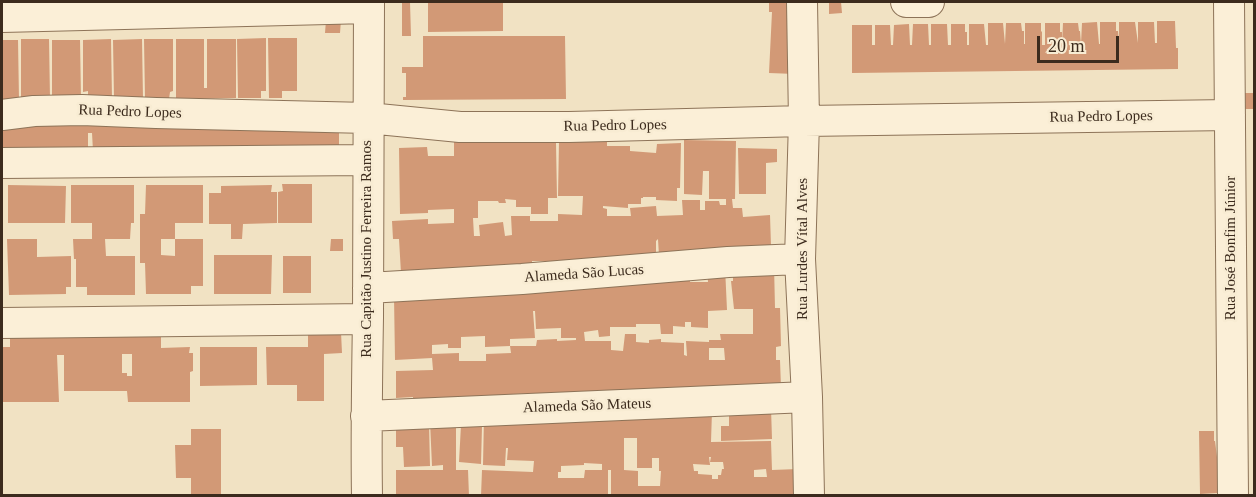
<!DOCTYPE html>
<meta charset="utf-8">
<style>
body{margin:0}
#map{position:relative;width:1256px;height:497px;overflow:hidden;background:#f1e2c3;font-family:Georgia,serif}
canvas{display:block}
.frame{position:absolute;inset:0;border:3px solid #3c2b1d;pointer-events:none}
.scale{position:absolute;left:1037px;top:36px;width:82px;height:27px;box-sizing:border-box;border:3px solid #3c2b1d;border-top:0;padding-left:8px;font-size:18px;line-height:21px;white-space:nowrap;color:#3c2b1d;-webkit-text-stroke:4px #f8ecd3;paint-order:stroke}
</style>
<div id="map">
<canvas width="1256" height="497"></canvas>
<div class="frame"></div>
<div class="scale">20 m</div>
</div>
<script>
const context = document.querySelector('canvas').getContext('2d');
context.lineJoin = 'round';
function paint(path, color) {
  context.fillStyle = color;
  context.fill(path, 'evenodd');
}
function strokePath(path, color, width, dash) {
  context.strokeStyle = color;
  context.lineWidth = width;
  context.lineCap = dash ? 'butt' : 'round';
  context.setLineDash(dash || []);
  context.stroke(path);
}
function drawText(font, color, halo, rows, align = 'center') {
  context.font = font + ' Georgia,serif';
  context.lineWidth = 5;
  context.setLineDash([]);
  context.textBaseline = 'middle';
  context.strokeStyle = halo;
  context.fillStyle = color;
  for (const [text, x, y, turn = 0] of rows) {
    context.save();
    context.translate(x, y);
    context.rotate((+turn || 0) * Math.PI / 180);
    context.textAlign = isNaN(turn) ? turn : align;
    if (halo) context.strokeText(text, 0, 0);
    context.fillText(text, 0, 0);
    context.restore();
  }
}
paint(new Path2D(`
 M402 2H410L411 36H402Z
 M428 2H503V31L428 32Z
 M769 2H796L795 74 769 73 772 12H769Z
 M829 2H841L842 13 829 14Z
 M326 20H341L340 33H325Z
 M1157 21H1175L1176 48H1178V69L852 73V25H872V45H875V25H890L891 45H893L894 25 909 24 910 45H912L913 24H928L929 45H931V24H947L948 45H951V24H965V32H967V45H969V24H984L986 45H988V23H1003L1005 44 1006 23H1021L1022 31H1024V44H1025V23H1041V31L1042 32V45H1045V23H1060V32H1062V45L1063 23H1078L1079 31H1080L1081 44 1082 23 1097 22 1099 44H1100V22H1116V31H1118L1119 43V22H1135L1138 43V22H1154L1155 43H1157Z
 M423 36H565L566 99 403 100V97H406V73H402V67H423Z
 M266 38V91H261V98H238L237 39Z
 M268 38H297V91H282V98H269Z
 M21 39H49L50 99 21 100Z
 M111 39 112 99H88V91L83 92V40Z
 M142 39 143 99H114L113 40Z
 M144 39H173V91L170 92 169 99H145Z
 M176 39H204V88H207V39H236V98L176 99Z
 M2 40H18L19 100H2Z
 M52 40H80L81 99H52Z
 M1243 93H1254V109H1243Z
 M29 117 311 126 312 132H339V150L93 151 92 133H88V148L2 151V128H29Z
 M477 139V143L533 142V143H556L557 198H548V214H531V207H516V200L505 199 506 203H499L498 201H478V218H473L474 236H480L479 225 503 222 505 236 512 235 511 216H530V221H558V214L582 215 583 196H558L559 141 607 140V146H630V151L656 153 657 144 681 143 680 188H677V201L656 200V197H643V198H641V204H628V208L603 206V208L607 209V216H631L630 208 656 206 657 216 683 215 682 200H700V210H705V201H719L720 205H726V199H709V171H703L702 195 684 194V140L736 141 735 199H732L733 208H742L743 217 770 215 771 246 659 256 658 239 656 241V254H631L632 258 557 264V261H532V266L401 273 399 239H393L392 221 428 219V224L454 223V209L428 210V213L400 214 399 148 427 147 428 156H454V140Z
 M738 148 777 149V162L766 163V194H739Z
 M282 184H312V223H278V192L283 191Z
 M8 185 66 186 65 223H8Z
 M71 185H134V223H131L130 239H105L106 256H135V295H87V287H76V259H74L73 239H92V223H71Z
 M146 185H203V223H175V239H203V286H191V294H146L145 263H140V214H145ZM161 239H175V256L161 255Z
 M272 185 271 192H277V223L243 224 242 239H231V224H209V193H221V186Z
 M7 239H37V257L71 256V287H66V294L9 295Z
 M331 239H343V251H330Z
 M214 255H272L271 294H214Z
 M283 256H311V293H283Z
 M774 265 775 308H780L781 346 776 347V360H780L781 388 512 394V396H457V400L413 401V397L396 398V371L433 370 432 358 395 360 394 296 690 277V282H708L707 268 725 267 727 310 708 311V328L691 327V322H685V327L673 326V334H661L660 324H636V327H610V336L599 337 598 330 584 332 585 341H611V350L623 351 625 334H636V342L649 343V340L661 339V342L684 343V355L687 356 686 341 709 342V340H721L720 334H753V309H734L731 281H733V267ZM533 311H535L536 329 561 328V338H576V340L557 341V339L537 340 536 346H510L511 353 486 354V361H459V353L432 354V345L448 344V348H461V337L485 336V347L510 346V339L535 338ZM709 348H724L725 360H709Z
 M10 332H161V348L190 347 189 353H193V371L190 372V402H128L127 391H64V355H57L59 402H2V347H10ZM122 354H132V376H127V373H122Z
 M308 332H341L342 353 324 354V401H297V385H267L266 347H308Z
 M200 347H257V385L200 386Z
 M771 408 772 439 721 441V426H729V409Z
 M712 411 711 442 771 441 772 470 798 469 802 496H611V470H608V496H532L533 494H530V496H481L482 470 533 472 534 461 507 460 508 448H506L505 466 483 465 484 416ZM624 438H637V468H652V458H659V471H661L660 486H638V471L624 470ZM709 457H711L710 462H723L724 469H722L721 475H718V479H712V475L698 474V471H694L693 464 710 465ZM584 463 602 464V470H585L584 478H558V472H561V466L584 465ZM766 469 767 477H754V470Z
 M430 421H443V428H456V470H468L469 496H396V470H443V465L432 466Z
 M429 424 430 466 404 467 403 447H396V426Z
 M461 425 482 426 481 464 459 462Z
 M191 429H221V495L191 496V478H176L175 445H191Z
 M1199 431H1214V441H1215L1217 457 1218 493 1200 494Z`), '#d29976');
const minor = new Path2D(`
 M802 2 804 121 800 259 807 397 809 496
 M906 2H929
 M1229 2 1233 496
 M2 17 369 8
 M2 115 34 111 82 110 156 113 368 118 460 127H569L804 121 1230 115
 M2 163 367 160
 M368 288 522 279 728 262 800 259
 M2 323 368 319
 M366 416 807 397
 M367 496C366 436 367 377 368 317 368 212 368 107 369 2`);
strokePath(minor, '#8d7358', 32);
strokePath(minor, '#fbefd7', 30);
drawText('15px', '#3c2b1d', '#f8ecd3', [
 ["Rua Pedro Lopes",130,112,2],
 ["Rua Pedro Lopes",1101,117,-1],
 ["Rua Pedro Lopes",615,126,-1],
 ["Rua José Bonfim Júnior",1231,248,-90],
 ["Rua Capitão Justino Ferreira Ramos",367,249,-90],
 ["Rua Lurdes Vítal Alves",803,249,-90],
 ["Alameda São Lucas",584,274,-4],
 ["Alameda São Mateus",587,406,-2]
]);
</script>
